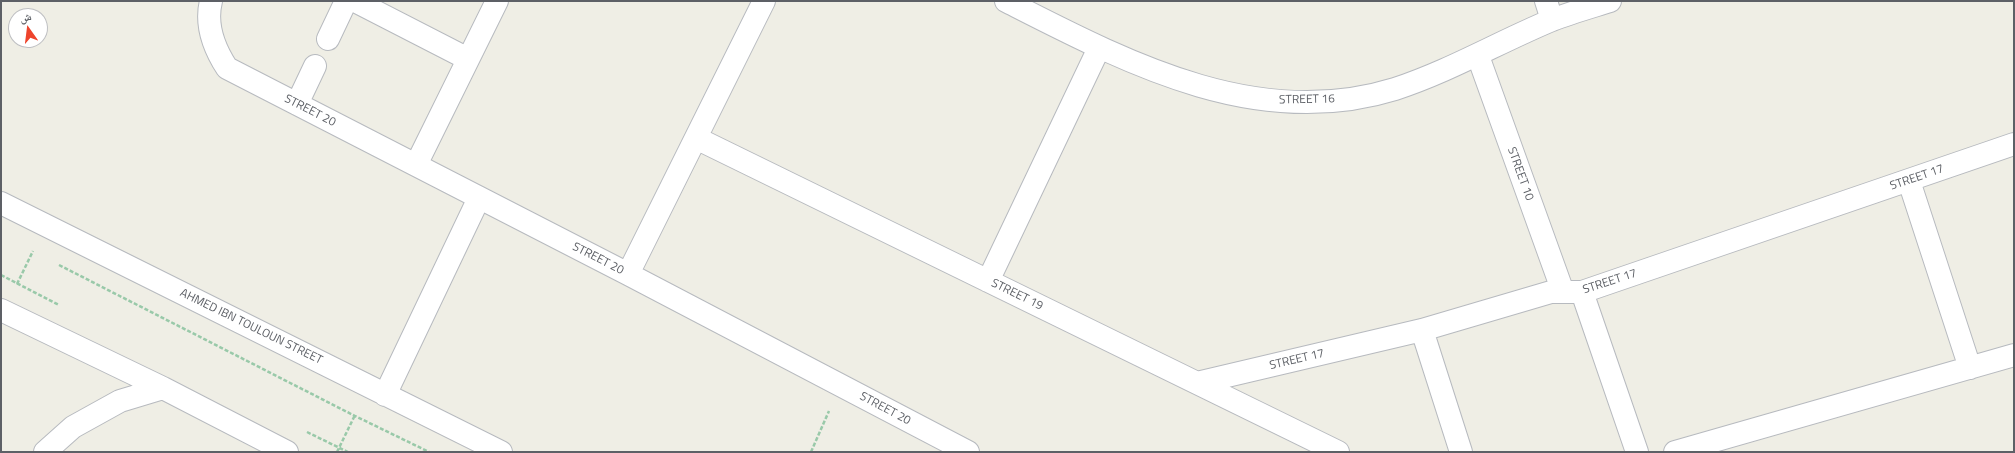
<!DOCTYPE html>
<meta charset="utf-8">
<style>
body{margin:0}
#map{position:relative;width:2015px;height:453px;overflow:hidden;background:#efeee5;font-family:"Titillium Web","Noto Naskh Arabic",sans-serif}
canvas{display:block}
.frame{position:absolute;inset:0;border:2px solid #5d6066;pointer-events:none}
.north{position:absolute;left:8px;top:8px;width:40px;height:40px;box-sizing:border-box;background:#fff;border:1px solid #bebfc2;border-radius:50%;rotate:346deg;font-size:11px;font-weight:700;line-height:16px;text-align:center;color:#5d6066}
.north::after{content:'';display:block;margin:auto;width:14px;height:18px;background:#ee442c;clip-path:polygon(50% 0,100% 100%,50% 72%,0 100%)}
</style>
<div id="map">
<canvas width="2015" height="453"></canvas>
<div class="frame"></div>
<div class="north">ش</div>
</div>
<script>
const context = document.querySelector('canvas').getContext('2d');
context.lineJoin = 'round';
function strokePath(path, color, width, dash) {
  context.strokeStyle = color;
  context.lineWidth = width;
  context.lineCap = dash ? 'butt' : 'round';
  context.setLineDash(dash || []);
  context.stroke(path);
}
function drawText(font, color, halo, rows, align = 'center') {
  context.font = font + ' "Titillium Web",sans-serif';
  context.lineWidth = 3;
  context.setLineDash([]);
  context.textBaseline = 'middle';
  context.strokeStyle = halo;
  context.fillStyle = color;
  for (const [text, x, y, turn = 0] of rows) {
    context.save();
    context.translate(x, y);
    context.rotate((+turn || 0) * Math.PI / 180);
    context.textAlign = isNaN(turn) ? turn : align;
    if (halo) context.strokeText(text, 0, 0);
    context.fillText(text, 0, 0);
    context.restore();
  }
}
const minor = new Path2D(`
 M211 1C205 25 214 48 227 68L628 274 968 452
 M355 1 468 59
 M1006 1C1126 62 1257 132 1395 89 1450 71 1499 42 1552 20 1570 13 1591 7 1610 1
 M1546 1 1552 20
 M328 39 346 1
 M1478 56 1563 292
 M297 104 315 66
 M696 138 1338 452
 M416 165 497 1
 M1909 181 1970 368
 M1 203 501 452
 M628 274 764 1
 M988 281 1099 48
 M1582 292 1637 452
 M1 310 163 388 287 452
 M1422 330 1461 452
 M1197 383 1422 330 1551 292H1582L2014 144
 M385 395 479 198
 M45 452 73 427 120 401 163 388
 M1675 452 2014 355`);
strokePath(minor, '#b7babf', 24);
strokePath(new Path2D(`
 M59 265 355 416 429 452
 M1 275 59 305
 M17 284 33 251
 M307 432 348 452
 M337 452 355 415
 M811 452 829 411`), '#99c9a9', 2.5, [4, 2]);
strokePath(minor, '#fff', 22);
drawText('12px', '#5d6066', '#fff', [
 ["STREET 16",1307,100,-1],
 ["STREET 20",310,111,27],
 ["STREET 10",1520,174,70],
 ["STREET 17",1917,178,-19],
 ["STREET 20",598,259,27],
 ["STREET 17",1610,282,-18],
 ["STREET 19",1017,295,26],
 ["AHMED IBN TOULOUN STREET",251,327,26],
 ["STREET 17",1297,360,-13],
 ["STREET 20",885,409,28]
]);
</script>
